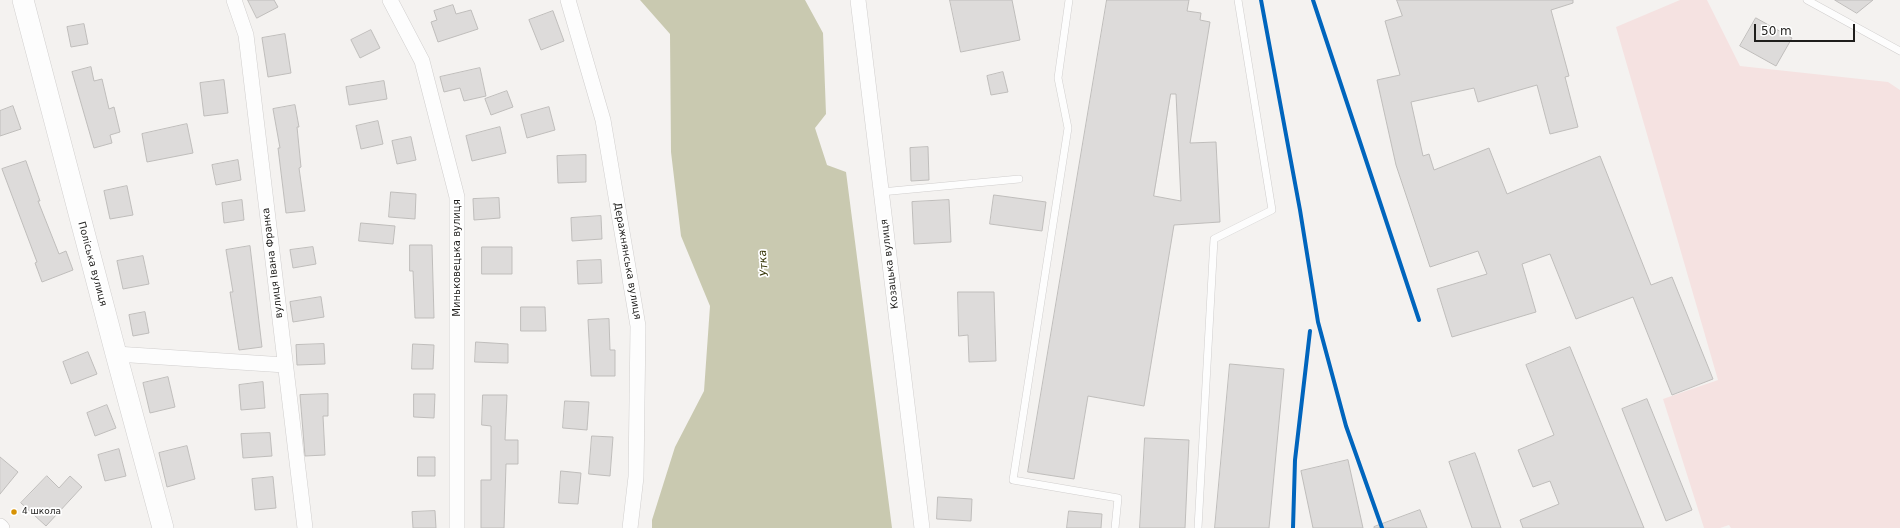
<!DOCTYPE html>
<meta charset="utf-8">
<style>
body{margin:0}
#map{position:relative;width:1900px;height:528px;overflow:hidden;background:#f4f2f0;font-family:"DejaVu Sans",sans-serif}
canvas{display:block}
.scale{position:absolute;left:1754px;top:24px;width:101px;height:18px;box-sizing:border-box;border:2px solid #1f1e1c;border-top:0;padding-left:5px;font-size:12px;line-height:14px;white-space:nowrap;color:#1f1e1c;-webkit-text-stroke:3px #fff;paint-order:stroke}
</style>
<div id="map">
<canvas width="1900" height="528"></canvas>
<div class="scale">50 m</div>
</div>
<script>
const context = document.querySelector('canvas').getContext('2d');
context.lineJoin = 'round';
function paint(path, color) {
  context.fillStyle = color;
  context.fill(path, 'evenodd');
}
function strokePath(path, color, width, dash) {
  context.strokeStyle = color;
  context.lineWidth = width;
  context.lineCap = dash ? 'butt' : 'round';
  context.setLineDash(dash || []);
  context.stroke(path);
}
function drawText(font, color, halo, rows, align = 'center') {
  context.font = font + ' "DejaVu Sans",sans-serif';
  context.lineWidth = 3.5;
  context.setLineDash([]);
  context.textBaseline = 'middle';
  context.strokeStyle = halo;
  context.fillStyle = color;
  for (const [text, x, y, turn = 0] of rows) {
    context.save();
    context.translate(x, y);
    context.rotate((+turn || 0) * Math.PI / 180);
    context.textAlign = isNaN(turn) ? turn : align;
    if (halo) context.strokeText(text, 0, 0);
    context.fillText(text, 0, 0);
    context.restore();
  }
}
paint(new Path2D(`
 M1680 0H1707L1740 66 1888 82 1900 90V528H1731L1729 525 1720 528H1704L1663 399 1718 380 1616 27Z`), '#f5e2e1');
paint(new Path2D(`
 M640 0H805L823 33 826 114 815 128 827 165 846 172 892 528H652V520L675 447 704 391 710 306 681 236 671 152 670 34Z`), '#c9c9b0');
const building = new Path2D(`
 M248 0H274L278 7 257 18Z
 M950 0H1012L1020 40 961 52Z
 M1107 0H1189L1187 11 1201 13 1200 20 1210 22 1190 143 1216 142 1220 222 1174 225 1144 406 1088 396 1074 479 1028 472ZM1171 94H1176L1181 201 1154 196Z
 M1397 0H1573V3L1551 10 1569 76 1565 77 1578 127 1550 134 1537 85 1478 102 1474 88 1411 102 1423 156 1429 154 1434 170 1489 148 1507 194 1600 156 1651 285 1672 277 1713 379 1672 395 1633 297 1576 319 1550 254 1522 264 1536 312 1452 337 1437 289 1487 274 1478 251 1430 267 1396 165 1377 80 1400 75 1385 21 1402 16Z
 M1835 0H1873L1857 13Z
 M453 5 456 14 471 10 478 29 438 42 431 22 437 20 434 11Z
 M553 11 564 41 541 50 529 20Z
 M1756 18 1792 38 1776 66 1740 46Z
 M84 24 88 44 71 47 67 27Z
 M371 30 380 48 360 58 351 40Z
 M285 34 291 73 268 77 262 38Z
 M91 67 94 81 102 79 109 109 114 107 120 132 110 135 112 143 94 148 72 72Z
 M480 68 486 96 464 101 460 88 444 92 440 77Z
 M1003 72 1008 92 991 95 987 76Z
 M224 80 228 113 204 116 200 83Z
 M384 81 387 99 349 105 346 87Z
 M507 91 513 107 491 115 485 99Z
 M295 105 299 127H297L301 167 299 168 305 211 286 213 278 148H280L273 109Z
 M13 106 21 129 0 136V111Z
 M549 107 555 130 527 138 521 115Z
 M378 121 383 144 361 149 356 126Z
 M187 124 193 153 147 162 142 134Z
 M500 127 506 153 472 161 466 136Z
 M411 137 416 160 397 164 392 141Z
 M928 147 929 180 911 181 910 148Z
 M586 155V182L558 183 557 156Z
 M238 160 241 180 216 185 212 165Z
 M26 161 40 201H38L59 254 66 251 73 270 42 282 35 263 37 262 2 169Z
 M127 186 133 215 110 219 104 191Z
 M391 192 416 194 415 219 389 217Z
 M994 195 1046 202 1042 231 990 224Z
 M499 198 500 218 474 220 473 199Z
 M242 200 244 220 224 223 222 203Z
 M949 200 951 242 914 244 912 202Z
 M601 216 602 239 572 241 571 218Z
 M361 223 395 226 393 244 359 241Z
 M410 245H432L434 318H415L413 271H410Z
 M250 246 262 347 239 350 230 292H233L226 250Z
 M313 247 316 264 293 268 290 250Z
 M482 247H512V274H482Z
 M143 256 149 284 123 289 117 261Z
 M601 260 602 283 578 284 577 261Z
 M958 292H994L996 361 969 362 968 335 959 336Z
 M321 297 324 317 293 322 290 302Z
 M521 307H545L546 331H521Z
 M145 312 149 333 133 336 129 315Z
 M609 319 610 350H615V376H591L588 320Z
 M476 342 508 344V363L475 362Z
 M324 344 325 364 297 365 296 345Z
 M413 344 434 345 433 369H412Z
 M1570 347 1644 528H1523L1520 520 1559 504 1550 481 1533 487 1518 450 1554 435 1526 365Z
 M88 352 97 374 71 384 63 362Z
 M1230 364 1284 369 1269 528H1215Z
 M168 377 175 407 150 413 143 383Z
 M263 382 265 408 241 410 239 385Z
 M328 394V416H323L325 455 305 456 300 395Z
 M414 394H435L434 418 414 417Z
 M483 395H507L505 440H518V464H506L504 528H481V480H491V426L482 425Z
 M1647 399 1692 510 1666 521 1622 409Z
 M565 401 589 402 587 430 563 428Z
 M107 405 116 428 95 436 87 413Z
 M270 433 272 456 243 458 241 434Z
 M592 436 613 437 610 476 589 474Z
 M1145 438 1189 440 1185 528H1140Z
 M187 446 195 479 167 487 159 453Z
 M119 449 126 476 105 481 98 455Z
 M1475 453 1477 458 1501 528H1472L1449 462Z
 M0 457 18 472 0 494Z
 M418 457H435V476H418Z
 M1348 460 1363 528H1313L1301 471Z
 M561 471 581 473 578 504 559 503Z
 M47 476 59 488 70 476 82 487 46 526 21 503Z
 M273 477 276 508 255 510 252 479Z
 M938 497 972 499 971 521 937 519Z
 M1420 510 1427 528H1374V527Z
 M435 511 436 528H413L412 512Z
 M1069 511 1102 514 1101 528H1067Z`);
paint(building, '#dddbda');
strokePath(building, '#bfbdbb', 1);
const service = new Path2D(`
 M1069 0 1058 78 1068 128 1013 480 1118 498 1115 528
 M1807 0 1900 51
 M881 192 1019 179
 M1198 528 1214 239 1272 210 1238 0`);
const minor = new Path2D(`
 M234 0 246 35 305 528
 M390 0 422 61 457 197V528
 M568 0 603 120 638 326 636 477 630 528
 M858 0 922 528
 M116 354 285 365
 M0 526 2 528`);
const secondary = new Path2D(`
 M23 0 116 354 163 528`);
strokePath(service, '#d0cecd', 8);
strokePath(minor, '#d0cecd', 16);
strokePath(secondary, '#d0cecd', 22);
strokePath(service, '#fdfdfd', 7);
strokePath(minor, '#fdfdfd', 15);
strokePath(secondary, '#fdfdfd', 21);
strokePath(new Path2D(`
 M1261 0 1300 210 1318 322 1346 426 1382 528
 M1313 0 1419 320
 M1293 528 1295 460 1310 331`), '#0065bd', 4);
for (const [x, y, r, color] of [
 [14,512,3.5,"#d79204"]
]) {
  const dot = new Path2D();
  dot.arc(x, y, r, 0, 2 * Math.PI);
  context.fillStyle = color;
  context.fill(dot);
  strokePath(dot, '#fff', 1.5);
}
drawText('9px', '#1f1e1c', '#fff', [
 ["4 школа",22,512]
], 'left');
drawText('10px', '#1f1e1c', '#fff', [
 ["Миньковецька вулиця",457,258,-90],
 ["Деражнянська вулиця",627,261,80],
 ["вулиця Івана Франка",273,263,-97],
 ["Поліська вулиця",92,264,75],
 ["Козацька вулиця",890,264,-97]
]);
drawText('italic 11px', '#363608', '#fff', [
 ["Утка",764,263,-95]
]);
</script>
